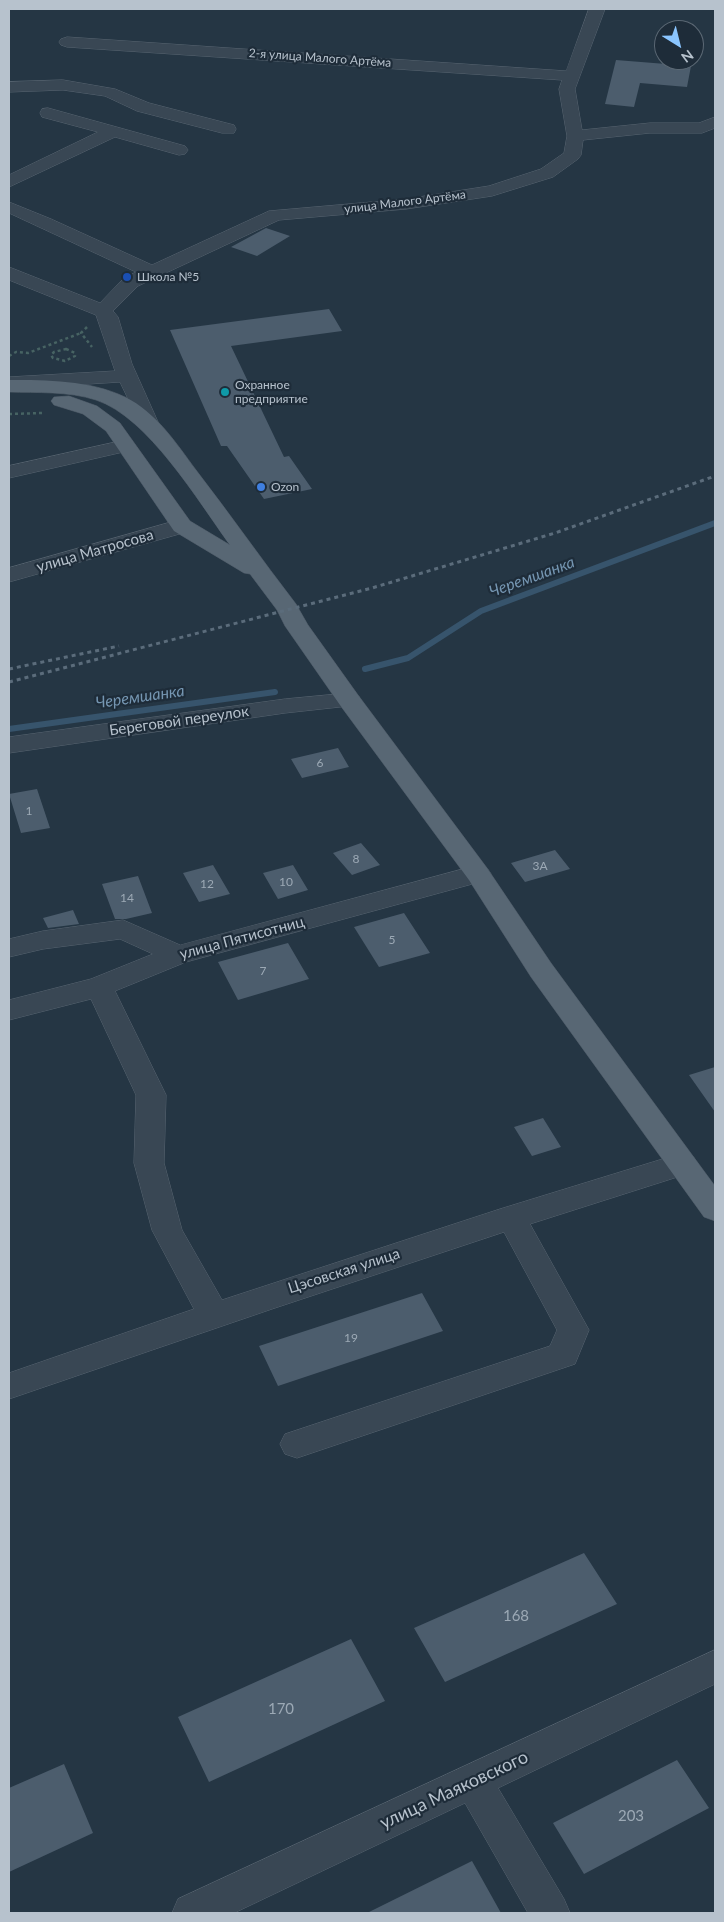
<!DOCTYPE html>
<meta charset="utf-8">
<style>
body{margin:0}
#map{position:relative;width:724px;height:1922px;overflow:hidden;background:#253644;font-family:Lato,sans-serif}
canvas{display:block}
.frame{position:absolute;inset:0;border:10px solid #b7c2cd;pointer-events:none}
.north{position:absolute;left:654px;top:20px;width:50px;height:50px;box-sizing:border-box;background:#1e2c39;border:1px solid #5b6874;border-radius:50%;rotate:144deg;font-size:14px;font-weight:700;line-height:20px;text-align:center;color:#b7c2cd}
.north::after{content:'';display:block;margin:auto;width:18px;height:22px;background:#8ac5ff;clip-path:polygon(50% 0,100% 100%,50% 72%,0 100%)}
</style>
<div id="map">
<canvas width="724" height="1922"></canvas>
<div class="frame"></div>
<div class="north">N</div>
</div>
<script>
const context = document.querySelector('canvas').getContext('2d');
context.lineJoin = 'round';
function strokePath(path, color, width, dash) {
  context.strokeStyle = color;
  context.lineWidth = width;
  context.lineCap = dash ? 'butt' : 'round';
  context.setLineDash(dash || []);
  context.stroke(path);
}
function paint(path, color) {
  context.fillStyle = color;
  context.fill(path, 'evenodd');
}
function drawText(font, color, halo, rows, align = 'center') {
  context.font = font + ' Lato,sans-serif';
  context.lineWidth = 4.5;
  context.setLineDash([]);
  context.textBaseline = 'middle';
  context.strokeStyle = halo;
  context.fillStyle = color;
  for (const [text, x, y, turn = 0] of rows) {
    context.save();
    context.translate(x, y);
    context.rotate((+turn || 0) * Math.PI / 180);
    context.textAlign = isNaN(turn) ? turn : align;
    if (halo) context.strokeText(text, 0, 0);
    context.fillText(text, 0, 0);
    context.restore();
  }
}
strokePath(new Path2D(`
 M365 669 408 658 481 611 715 523
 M9 729 275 692`), '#37546c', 6);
paint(new Path2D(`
 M616 60 691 66 687 87 640 83 634 107 605 104Z
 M266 228 290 236 257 256 231 247Z
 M329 309 342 331 231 346 284 457 289 456 312 489 264 499 227 446H221L170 330Z
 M338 748 349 767 302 778 291 759Z
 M37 789 50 828 21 833 9 794Z
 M361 843 380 865 352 875 333 853Z
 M555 850 570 869 525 882 511 863Z
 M213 865 230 894 199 902 183 873Z
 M293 865 308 890 278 899 263 873Z
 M138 876 152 913 126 919H115L102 884Z
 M73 910 79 924 48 928 43 918Z
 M404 913 430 953 379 967 354 927Z
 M288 943 309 979 238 1000 218 962Z
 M715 1067V1112L689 1075Z
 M543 1118 561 1147 532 1156 514 1127Z
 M422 1293 443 1331 278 1386 259 1346Z
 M584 1553 617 1604 445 1682 414 1628Z
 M351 1639 385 1701 209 1782 178 1717Z
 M677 1760 709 1808 584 1874 553 1823Z
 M64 1764 93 1833 9 1872V1788Z
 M472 1861 501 1913H367Z`), '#4c5d6d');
const minor = new Path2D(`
 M589 9H605L575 89 582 130 650 123H699L715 117V128L702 133H650L583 140 581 155 578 159 553 177 492 196 406 209 279 220 138 286 113 311 118 317 132 364 158 422 155 426 148 428 141 426 120 382 9 389V377L115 371 96 315 9 280V267L100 303 124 278 136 272 9 213V202L51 219 152 265 269 211 406 199 489 186 541 169 564 153 567 136 559 89 562 80 67 47 61 45 59 42 61 39 67 37 566 71Z
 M63 80 115 89 149 103 234 125 236 129 234 133H222L137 111 105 96 63 90 9 92V82Z
 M48 108 185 146 188 150 185 154 179 155 115 137 9 187V175L98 132 42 117 40 113 42 109Z
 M125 440 132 442 135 446 132 450 9 478V466Z
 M182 519 190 521 193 526 190 531 9 582V568Z
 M349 693 358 695 361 700 358 705 285 713 9 753V737L285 699Z
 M478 865 487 868 491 874 487 880 186 962 115 991 166 1095 164 1163 182 1230 222 1300 500 1209 682 1153 693 1156 697 1164 693 1172 530 1224 589 1330 575 1364 297 1458 285 1454 280 1444 285 1434 550 1346 557 1330 504 1232 272 1309 9 1399V1373L194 1309 152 1230 134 1163 136 1095 91 999 9 1020V1000L91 979 153 954 120 939 43 949 9 957V939L43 931 123 920 180 945Z
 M715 1650V1684L498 1788 564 1899 570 1913H528L465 1803 234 1913H172L178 1899Z`);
const major = new Path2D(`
 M9 380C47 380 89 380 125 397 156 412 176 443 196 470 230 514 262 560 296 604L308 625 358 695 487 868 551 963 715 1186V1221L704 1217 531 977 469 880 340 705 285 626 277 610 250 574 244 573 174 531 106 431 83 414 54 405 51 401 54 397 69 396 97 406 120 423 190 521 230 545C198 501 148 417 96 400 68 391 38 393 9 392Z`);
strokePath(minor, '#586571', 1);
strokePath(major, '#465360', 1);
strokePath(new Path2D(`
 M87 327 81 333 92 347
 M66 349 75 353V356L65 361 53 358 51 355 54 352Z
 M9 356 16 352 28 353 81 333
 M9 414 43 413`), '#476363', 2.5, [3, 3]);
paint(minor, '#394754');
paint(major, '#586774');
strokePath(new Path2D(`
 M9 669 119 646
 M9 682 372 588 555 533 715 476`), '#5b6c7b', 3, [4, 4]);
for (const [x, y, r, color] of [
 [127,277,5,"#1a4fb4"],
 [225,392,5,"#0f9aa8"],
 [261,487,5,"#3f7fe0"]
]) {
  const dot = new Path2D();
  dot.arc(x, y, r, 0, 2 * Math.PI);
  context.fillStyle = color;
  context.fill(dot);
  strokePath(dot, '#1e2c39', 2);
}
drawText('12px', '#b7c2cd', '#1e2c39', [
 ["2-я улица Малого Артёма",320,58,4],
 ["улица Малого Артёма",405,202,-7]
]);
drawText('12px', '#b7c2cd', '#1e2c39', [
 ["Школа №5",137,277],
 ["Охранное",235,385],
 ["предприятие",235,399],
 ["Ozon",271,487]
], 'left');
drawText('12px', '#9ca9b5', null, [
 ["6",320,763],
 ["1",29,811],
 ["8",356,859],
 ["3А",540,866],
 ["10",286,882],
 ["12",207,884],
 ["14",127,898],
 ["5",392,940],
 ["7",263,971],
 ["19",351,1338]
]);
drawText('15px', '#b7c2cd', '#1e2c39', [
 ["улица Матросова",95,551,-16],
 ["Береговой переулок",179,721,-8],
 ["улица Пятисотниц",242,938,-15],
 ["Цэсовская улица",344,1271,-18]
]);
drawText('15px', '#9ca9b5', null, [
 ["168",516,1616],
 ["170",281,1709],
 ["203",631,1816]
]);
drawText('italic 16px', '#7596b2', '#1e2c39', [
 ["Черемшанка",532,577,-20],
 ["Черемшанка",140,697,-8]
]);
drawText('18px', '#b7c2cd', '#1e2c39', [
 ["улица Маяковского",454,1790,-25]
]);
</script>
